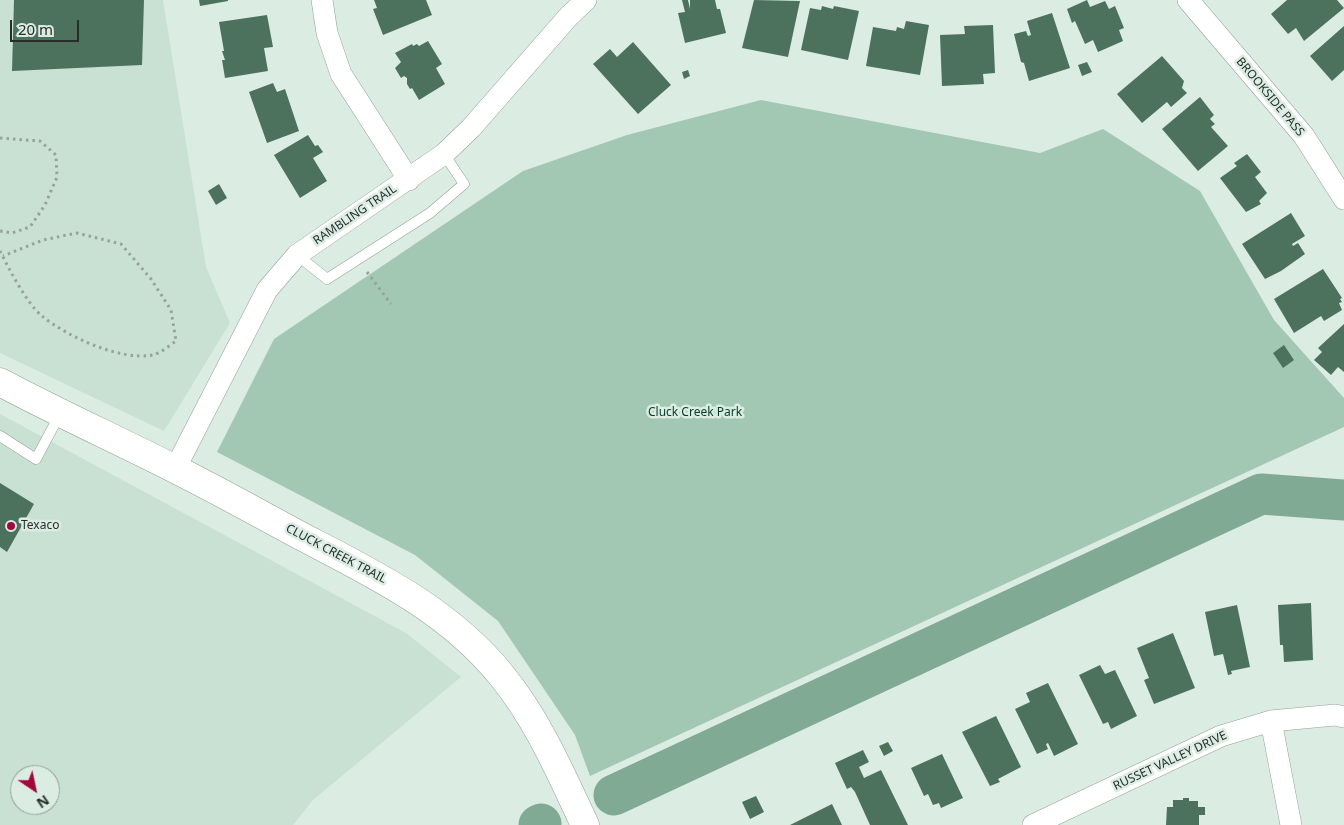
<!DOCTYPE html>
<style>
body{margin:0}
#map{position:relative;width:1344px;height:825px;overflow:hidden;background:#dbece2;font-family:"Noto Sans",sans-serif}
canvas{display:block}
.north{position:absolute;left:10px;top:765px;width:50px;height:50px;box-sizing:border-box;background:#dbece2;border:1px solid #93a098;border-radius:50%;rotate:146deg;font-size:14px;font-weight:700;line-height:20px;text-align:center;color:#272e2a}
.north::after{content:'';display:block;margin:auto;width:18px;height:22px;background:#a3073f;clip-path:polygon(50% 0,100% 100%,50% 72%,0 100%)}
.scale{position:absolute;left:10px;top:20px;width:69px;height:22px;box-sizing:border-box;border:2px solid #272e2a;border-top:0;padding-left:6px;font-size:15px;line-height:18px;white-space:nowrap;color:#272e2a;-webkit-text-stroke:4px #dbece2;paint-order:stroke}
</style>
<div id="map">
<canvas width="1344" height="825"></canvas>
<div class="north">N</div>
<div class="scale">20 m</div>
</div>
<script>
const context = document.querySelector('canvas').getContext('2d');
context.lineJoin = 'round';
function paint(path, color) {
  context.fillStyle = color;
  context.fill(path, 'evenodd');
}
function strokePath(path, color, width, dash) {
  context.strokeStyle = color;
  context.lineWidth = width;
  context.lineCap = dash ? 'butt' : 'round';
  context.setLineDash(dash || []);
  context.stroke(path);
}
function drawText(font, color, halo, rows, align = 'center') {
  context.font = font + ' "Noto Sans",sans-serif';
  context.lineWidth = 5;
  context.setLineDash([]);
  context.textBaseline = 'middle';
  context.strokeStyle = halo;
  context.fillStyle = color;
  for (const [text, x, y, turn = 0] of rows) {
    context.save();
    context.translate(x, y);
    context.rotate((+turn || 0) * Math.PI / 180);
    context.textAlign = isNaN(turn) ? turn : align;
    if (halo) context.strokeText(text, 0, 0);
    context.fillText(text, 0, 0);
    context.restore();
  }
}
paint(new Path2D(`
 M0 0H163L206 267 230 323 164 431 0 353Z
 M0 414 406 633 461 677 313 800 293 825H0ZM20 775H50V805H20Z`), '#c8e1d3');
paint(new Path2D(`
 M761 100 1040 153 1103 129 1200 191 1274 320 1344 398V427L590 776 575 735 498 621 415 555 217 452 274 339 523 171 627 135Z`), '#a2c8b3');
strokePath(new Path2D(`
 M614 795 1261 494 1344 500
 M539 825 541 824`), '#81aa94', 41);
paint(new Path2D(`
 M14 0H144L142 65 12 71Z
 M199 0H228V1L200 6Z
 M374 0H426L432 15 383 35 373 9 377 8Z
 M682 0H688L690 9V0H715L717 9H720L726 33 685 43 678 13 685 12Z
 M754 0 800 1 788 57 742 48Z
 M1087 0 1090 7 1105 1 1109 9 1115 6 1124 28 1119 30 1123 41 1098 52 1093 40 1085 44 1075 21 1072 23 1067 9Z
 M1287 0H1337L1344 8 1304 41 1296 28 1288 34 1271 14Z
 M822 6 833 9 834 6 859 11 848 60 801 50 810 8 821 10Z
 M1052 13 1070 68 1029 81 1024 63 1021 62 1014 34 1026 31 1028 36 1031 35 1027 21Z
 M267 15 273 47 264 48 268 71 225 78 222 60H225L222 51H224L219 22Z
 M906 21 929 25 920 75 866 66 873 27 896 31 897 27 904 29Z
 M993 25 995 73 983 74 984 84 942 86 940 35 965 34 964 26Z
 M1344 26V70L1332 81 1310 56Z
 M428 41 442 64 436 68 445 84 419 100 412 88 410 89 407 84V78L404 76 401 78 395 68 401 62 395 53 412 44 413 46 417 44 419 46Z
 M633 42 671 85 638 114 593 64 610 49 617 57Z
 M1162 56 1184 81 1182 88 1187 93 1171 107 1167 102 1142 123 1117 94Z
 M1087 62 1092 72 1082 76 1078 65Z
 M688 70 690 76 684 79 682 72Z
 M273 83 277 92 285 89 299 131 267 143 249 92Z
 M1200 97 1214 115 1210 119 1215 124 1211 127 1228 146 1198 171 1162 129Z
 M308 135 315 146 318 145 323 152 313 158 327 181 300 198 274 155Z
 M1247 154 1261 172 1255 177 1267 193 1259 201 1261 204 1246 212 1220 178 1237 166 1234 163Z
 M219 184 227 198 216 205 208 191Z
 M1291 213 1305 236 1292 244 1293 246 1298 243 1305 254 1281 271 1265 279 1242 244Z
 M1323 269 1342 298 1340 299 1342 302 1339 303 1342 310 1324 321 1321 316 1294 333 1274 299Z
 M1344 324V372L1338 367 1331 375 1314 360 1322 352 1318 348Z
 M1284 345 1294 360 1283 368 1273 353Z
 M0 483 34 504 7 552 0 547Z
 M1311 603 1313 660 1284 662 1283 645H1280L1278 605Z
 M1237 605 1250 667 1231 671 1232 674 1228 675 1223 654 1214 656 1205 612Z
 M1173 633 1195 688 1154 704 1144 680 1149 678 1137 648Z
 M1100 665 1105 674 1115 670 1137 716 1111 729 1108 722 1103 724 1079 675Z
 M1048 683 1078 744 1054 756 1048 743 1046 744 1048 749 1037 754 1015 709 1030 702 1026 693Z
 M996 716 1021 767 998 779 1000 782 990 786 962 732Z
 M888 742 893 751 884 756 879 746Z
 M863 750 869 762 859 767 864 778 881 770 908 825H870L855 792 851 787 847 789 835 763Z
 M942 754 963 798 941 808 939 803 933 805 928 794 924 796 911 768Z
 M756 796 764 812 750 819 742 802Z
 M1183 798H1189V801H1198V807H1205V815H1199V825H1166L1167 807H1173V800H1183Z
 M832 804 842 825H790Z`), '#4c725e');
const lane = new Path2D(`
 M297 255 327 279 430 213 464 184 444 154
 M0 436 36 459 60 414`);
const street = new Path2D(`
 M322 0 327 33 341 74 409 180
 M1188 0 1304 136 1344 199
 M175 469 267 290 297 255 444 154 471 128 569 16 586 0
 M1271 721 1291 825
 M1033 825 1221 736 1271 721 1335 715 1344 717`);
const secondary = new Path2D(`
 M0 382C58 413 118 440 177 470 219 491 260 514 301 536 374 574 449 610 502 676 538 720 561 774 585 825`);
strokePath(lane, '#92a299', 11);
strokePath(street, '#92a299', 22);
strokePath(secondary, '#92a299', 29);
strokePath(new Path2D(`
 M0 138 40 141 56 155 57 177 45 205 30 227 12 233 0 231
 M0 251C9 269 27 304 42 316 68 337 120 361 153 355 161 353 170 345 176 341L171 310 151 279 121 244 77 233 43 240 3 256
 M367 272 391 304`), '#96a39b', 3, [2.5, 4]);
strokePath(lane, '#fff', 10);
strokePath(street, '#fff', 21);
strokePath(secondary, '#fff', 28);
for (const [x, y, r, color] of [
 [11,526,5,"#a3073f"]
]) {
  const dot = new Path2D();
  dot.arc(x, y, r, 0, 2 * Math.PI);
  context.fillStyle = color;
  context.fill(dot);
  strokePath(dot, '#dbece2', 2);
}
drawText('12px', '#272e2a', '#dbece2', [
 ["BROOKSIDE PASS",1270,97,50],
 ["RAMBLING TRAIL",355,215,-34],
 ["CLUCK CREEK TRAIL",336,554,28],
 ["RUSSET VALLEY DRIVE",1170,761,-25]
]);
drawText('12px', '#043c26', '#dbece2', [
 ["Cluck Creek Park",695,413]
]);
drawText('12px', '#272e2a', '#dbece2', [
 ["Texaco",21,526]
], 'left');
</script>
